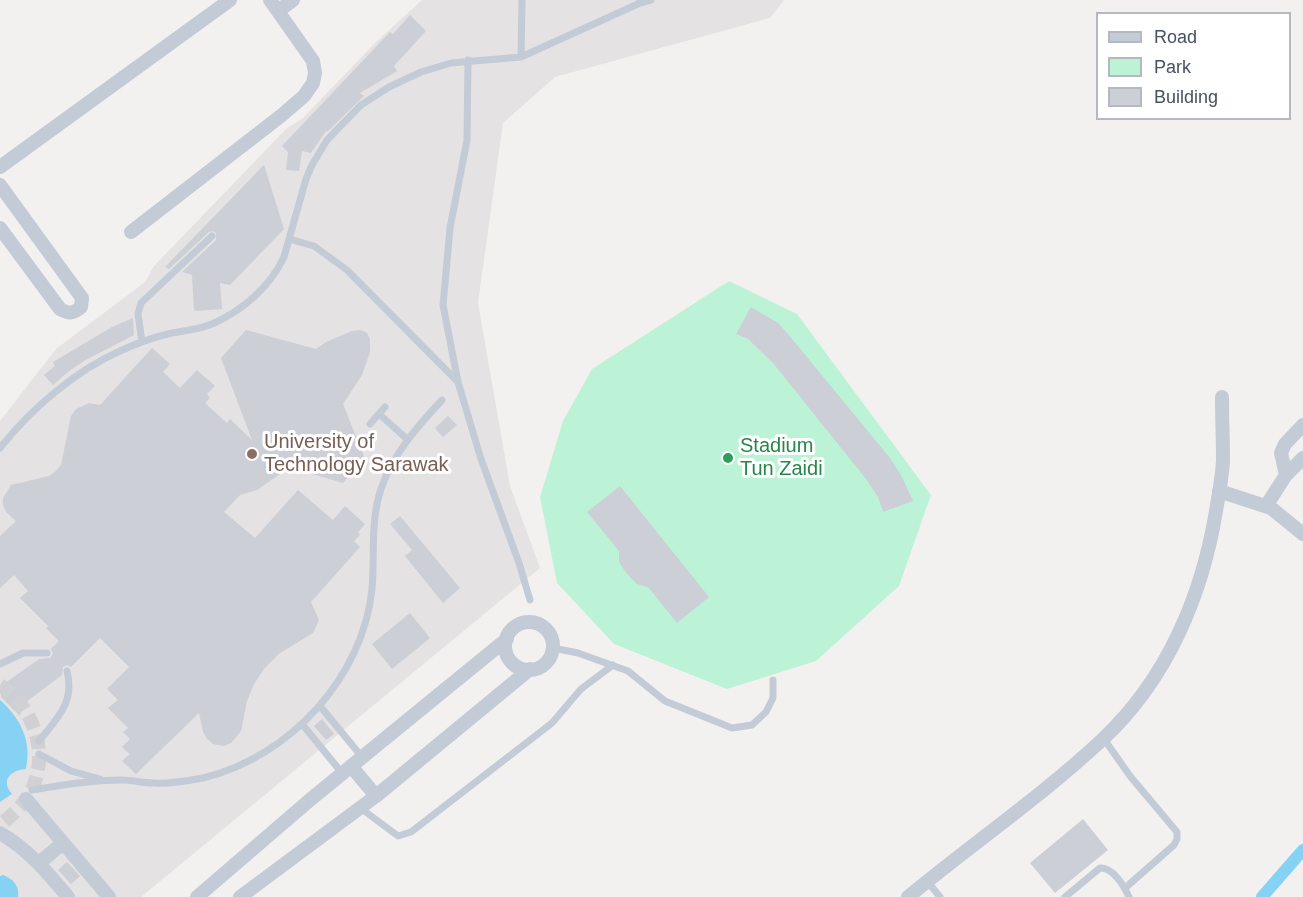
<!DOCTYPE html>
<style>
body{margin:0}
#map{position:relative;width:1303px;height:897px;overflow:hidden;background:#f3f1f0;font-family:Helvetica,sans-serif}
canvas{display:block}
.legend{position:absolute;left:1096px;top:12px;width:195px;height:108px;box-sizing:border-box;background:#fff;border:2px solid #b5b9bf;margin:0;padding:8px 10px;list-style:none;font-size:18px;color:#475160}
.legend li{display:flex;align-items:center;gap:12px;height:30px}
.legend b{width:30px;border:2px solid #b5b9bf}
</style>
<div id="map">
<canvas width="1303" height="897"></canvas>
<ul class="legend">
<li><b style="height:8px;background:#c3cbd6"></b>Road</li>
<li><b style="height:16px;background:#bcf3d7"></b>Park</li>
<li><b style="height:16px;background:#cccfd6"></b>Building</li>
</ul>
</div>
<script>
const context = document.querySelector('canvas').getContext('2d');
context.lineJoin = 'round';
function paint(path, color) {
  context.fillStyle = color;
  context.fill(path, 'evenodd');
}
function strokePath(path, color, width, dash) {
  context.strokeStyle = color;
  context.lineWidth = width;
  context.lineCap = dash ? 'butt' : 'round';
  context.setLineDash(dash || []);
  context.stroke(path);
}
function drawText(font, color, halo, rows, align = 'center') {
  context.font = font + ' Helvetica,sans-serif';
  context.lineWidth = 6;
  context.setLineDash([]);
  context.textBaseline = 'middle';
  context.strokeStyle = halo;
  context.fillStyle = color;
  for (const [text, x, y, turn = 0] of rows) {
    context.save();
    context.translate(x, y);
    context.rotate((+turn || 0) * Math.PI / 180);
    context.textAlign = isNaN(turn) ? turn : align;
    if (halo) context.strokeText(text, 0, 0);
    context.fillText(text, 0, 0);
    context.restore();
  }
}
paint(new Path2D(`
 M422 0H784L770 18 555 77 503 123 478 303 510 486 540 568 141 897H0V421L56 349 145 282 154 266 286 129 303 118 375 43Z`), '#e4e2e2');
paint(new Path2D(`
 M729 281 797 314 931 495 899 586 816 661 727 689 614 644 557 583 540 497 563 421 592 369Z`), '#bcf3d7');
paint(new Path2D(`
 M0 700C21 719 32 741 26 769 11 770 0 780 12 794L0 802Z
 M3 875C13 879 20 886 18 897H0V876Z`), '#86d2f4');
strokePath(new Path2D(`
 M1262 897 1303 850`), '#86d2f4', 12);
paint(new Path2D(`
 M410 15 426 31 394 66 397 71 360 93 364 96 327 132 326 131 311 153 302 151 299 171 286 170 288 152 282 146 390 32 393 34Z
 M264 165 284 229 230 285 220 283 222 309 194 311 192 275 182 272 216 240V233L213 231 209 232 169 269 165 267Z
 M751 307 778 323 788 334 890 458 901 475 913 501 883 512 878 497 866 479 773 363 748 339 736 334Z
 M133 318 134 335 84 361 69 371 53 385 44 375 55 366 53 362 112 327Z
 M246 330 316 349 326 342 352 331 361 330 367 333 370 339V352L362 375 343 404 365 459 343 483 265 460 280 474 257 490 240 495 224 512 255 538 298 490 333 520 345 506 365 524 358 532 360 535 354 541 360 547 311 602 319 620 313 633 280 653 264 669 254 684 247 701 241 731 231 743 224 746 213 744 207 739 203 732 199 713 136 774 122 761 130 754 122 747 130 739 123 732 128 728 108 708 118 700 107 689 129 667 100 638 71 667 67 665 63 667 62 675 22 705 20 716 1 697V686L39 659 50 658 53 654 51 649 59 641 46 628 48 626 20 598 28 591 14 575 0 588V536L16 521 6 512 3 505V498L11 485 49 476 56 471 61 465 71 416 76 409 89 403 100 405 152 348 170 364 163 372 180 388 197 370 215 386 207 394 210 398 205 403 227 423 230 419 252 440 221 358Z
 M448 416 457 425 443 437 435 428Z
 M620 486 709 597 677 623 648 587 637 584 627 574 619 562V551L587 512Z
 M400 516 460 588 443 603 405 556 412 550 390 524Z
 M410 613 430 638 392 669 372 644Z
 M322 719 334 734 326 740 314 726Z
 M1083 819 1108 850 1055 893 1030 863Z
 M67 862 80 876 71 884 58 870Z`), '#cccfd6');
strokePath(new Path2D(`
 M0 685C34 708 50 753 31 791 24 805 12 815 0 825`), '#d1d1d3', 14, [14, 7]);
strokePath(new Path2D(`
 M640 3 651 0
 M521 57 522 0
 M468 60 467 140 450 228 443 305 458 382 481 459 519 563 530 600
 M289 239 314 246 347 270 458 382
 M142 342 138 314 141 303 212 236
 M379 414 407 439
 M370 424 385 407
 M0 448C31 409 75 371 120 351 137 343 154 337 172 333 185 331 200 329 212 324 242 311 270 287 284 257L306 179 312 165 327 140 361 105 389 87 421 72 451 63 521 57 640 3V0
 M553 648 578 653 628 671 665 701 732 728 752 725 766 712 773 698V680
 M0 664 23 653H47
 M320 706 362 757
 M302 724 342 773
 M1104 739 1130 776 1177 832V839L1174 845 1125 888
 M39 741C57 718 75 703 67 671
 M39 754 71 771 100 779
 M32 790C62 785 91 780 122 780 133 780 143 783 154 783 170 784 187 781 203 778 290 757 363 677 372 589 375 556 370 521 381 489 393 454 417 427 442 400
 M359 807 398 836 411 832 552 723 581 689 613 665
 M927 881 940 897
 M1065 897 1100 868C1113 867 1124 886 1129 897`), '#c3cbd6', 7);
strokePath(new Path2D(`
 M278 11 293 0
 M0 167 230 0
 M0 185 82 298 81 307C73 314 69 314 60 309L0 228
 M131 232 282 115 304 96 313 83 315 73 313 61 270 0
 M1286 475 1281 453 1285 444 1303 425
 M1219 491 1271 508 1303 534
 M1266 506 1286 475 1303 458
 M505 646a24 24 0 1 1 48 0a24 24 0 1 1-48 0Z
 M351 766 376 796
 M26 799 109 897
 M0 833C28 849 48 873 68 897
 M39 863 63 843
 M197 897 311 799 507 639
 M240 897 376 796 530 669
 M908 897C972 844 1042 796 1103 739 1167 679 1202 596 1216 511 1219 494 1222 477 1223 461 1223 440 1222 418 1222 397`), '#c3cbd6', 14);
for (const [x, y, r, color] of [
 [252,454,6,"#8d6e63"],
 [728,458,6,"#2e9e5b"]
]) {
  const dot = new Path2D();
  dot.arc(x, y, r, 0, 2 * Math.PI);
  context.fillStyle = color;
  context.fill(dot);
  strokePath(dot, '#fff', 2);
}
drawText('20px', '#785e54', '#fff', [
 ["University of",264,442],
 ["Technology Sarawak",264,465]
], 'left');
drawText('20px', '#27864d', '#fff', [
 ["Stadium",740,446],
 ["Tun Zaidi",740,469]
], 'left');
</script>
